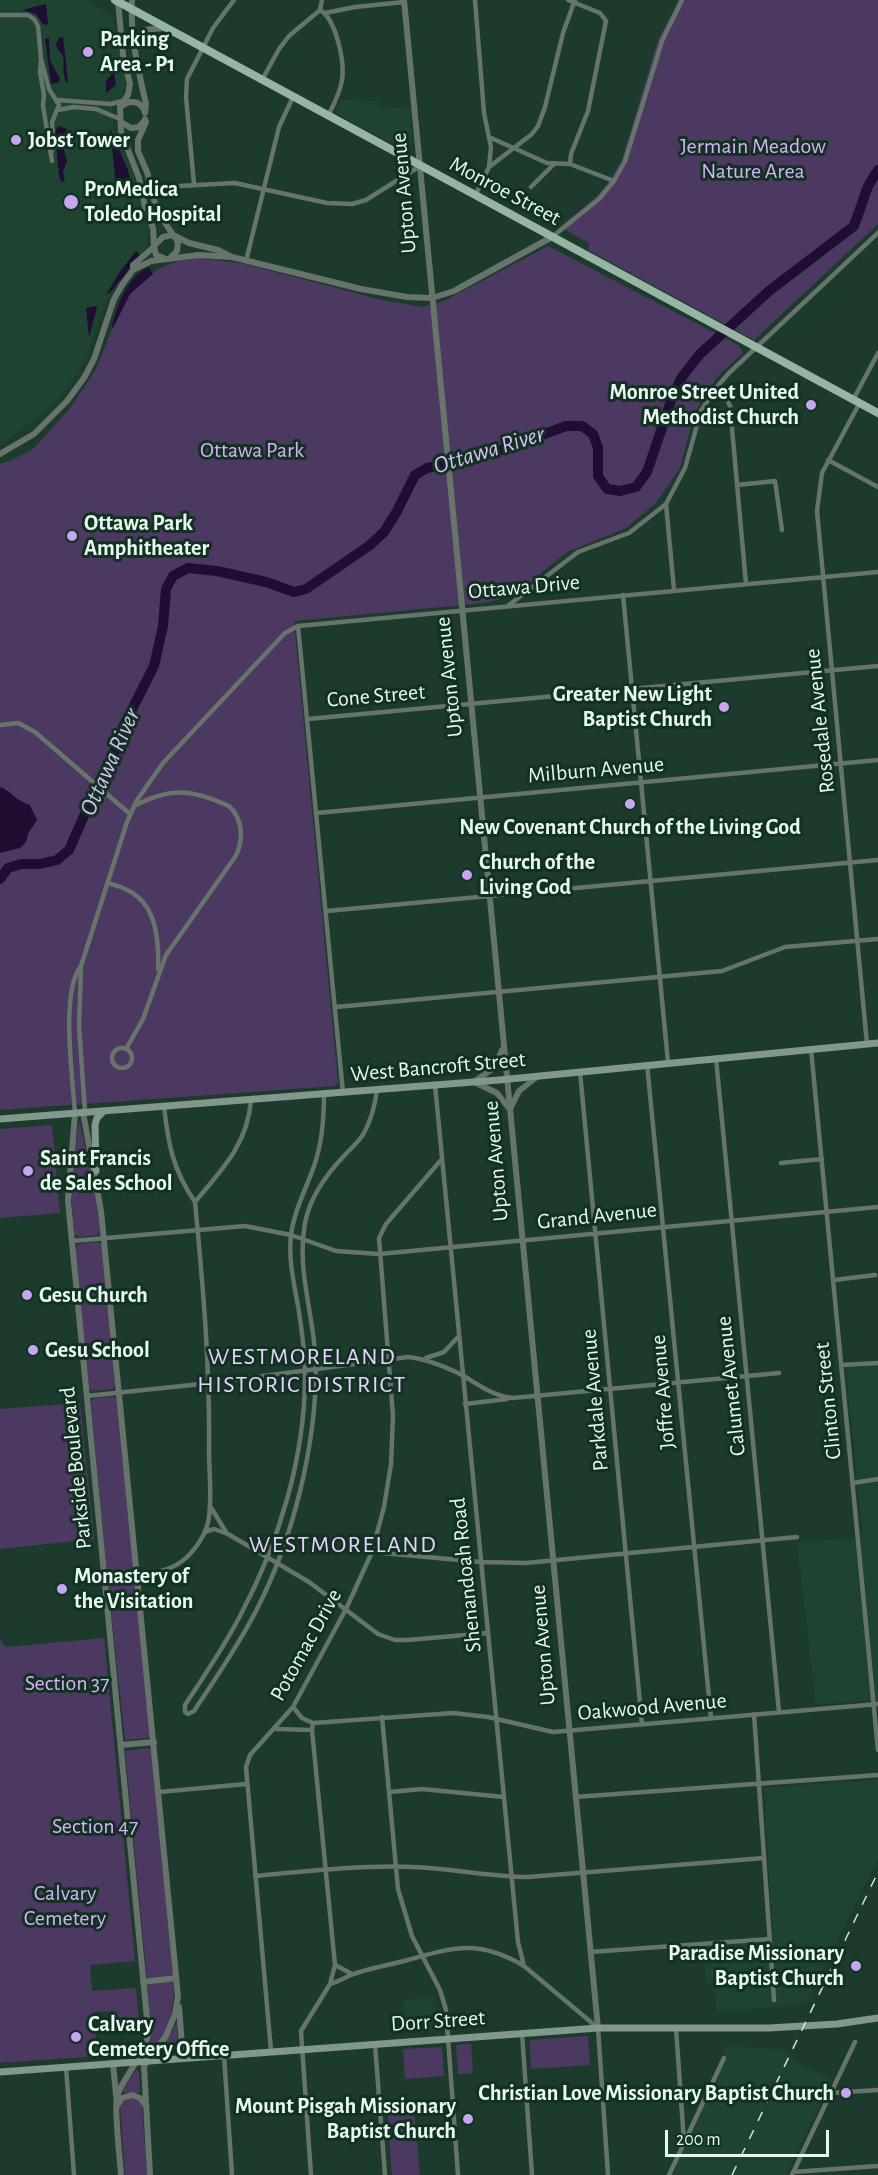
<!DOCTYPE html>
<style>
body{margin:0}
#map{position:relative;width:878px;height:2175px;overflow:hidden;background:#1d3b2c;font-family:"Alegreya Sans",sans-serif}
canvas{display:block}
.scale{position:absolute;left:665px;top:2130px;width:164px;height:27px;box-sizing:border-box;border:3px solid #e7f8ee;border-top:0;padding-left:8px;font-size:18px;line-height:21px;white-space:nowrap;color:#e7f8ee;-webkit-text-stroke:4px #133122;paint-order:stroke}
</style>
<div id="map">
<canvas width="878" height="2175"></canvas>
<div class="scale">200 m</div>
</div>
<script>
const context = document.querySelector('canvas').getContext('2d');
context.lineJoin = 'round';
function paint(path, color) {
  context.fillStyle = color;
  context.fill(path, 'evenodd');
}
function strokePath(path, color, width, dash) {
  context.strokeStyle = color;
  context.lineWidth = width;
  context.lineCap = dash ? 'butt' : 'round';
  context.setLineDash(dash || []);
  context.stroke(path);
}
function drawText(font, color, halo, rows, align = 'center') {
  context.font = font + ' "Alegreya Sans",sans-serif';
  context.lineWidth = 6;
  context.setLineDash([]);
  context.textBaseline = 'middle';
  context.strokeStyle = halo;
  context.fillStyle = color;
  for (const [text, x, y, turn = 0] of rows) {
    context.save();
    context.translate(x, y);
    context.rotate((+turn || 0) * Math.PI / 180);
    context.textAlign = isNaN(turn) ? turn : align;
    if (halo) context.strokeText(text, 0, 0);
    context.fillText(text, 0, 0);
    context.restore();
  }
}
paint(new Path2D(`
 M0 0H85L113 16 126 84 122 96 112 102 113 126 133 174 149 229 146 248 117 281 105 304 87 356 76 376 59 398 42 414 0 445Z
 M341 100 379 101 380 109 410 107 413 144 409 148 403 149 335 113Z
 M878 1366V1703L877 1700 816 1704 797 1543 863 1537 846 1367Z
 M878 1780V1859L805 2004 717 2012 714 1983H706L703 1946 773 1940 764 1788Z
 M434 1996 440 2031 406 2032 404 2000Z
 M725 2045 783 2050 802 2066 832 2079 786 2175H669L724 2058Z`), '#1e4431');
paint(new Path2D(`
 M679 0H878V224L754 340 588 250 589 243 560 227 596 197 611 179 622 160 658 40Z
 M548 246 738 345 743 353 717 377 701 400 693 419 680 468 656 503 626 528 567 552 519 591 500 599 484 603 294 621 338 1082 335 1086 0 1110V464L12 460 34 448 71 407 95 371 124 300 148 276 160 268 178 261 200 258 245 264 382 300 422 307 444 301Z
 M80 1122 99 1212 100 1231 97 1235 79 1237 74 1234 71 1189 78 1125Z
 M52 1125 60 1213 0 1218V1129Z
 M98 1242 102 1245 115 1383 113 1389 92 1391 89 1388 75 1250 78 1244Z
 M113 1396 117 1400 133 1568 131 1571 110 1574 107 1572 91 1404V1401L95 1398Z
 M80 1403 94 1539 0 1549V1409Z
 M130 1577 135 1581 150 1736 148 1738 125 1740 108 1584 112 1579Z
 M0 1638 3 1645 7 1647 104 1638 135 1961 90 1965 92 1991 136 1988 139 2022 115 2024 113 2011 94 2012 98 2056 0 2063Z
 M148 1748 152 1751 173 1975 147 1979 125 1751Z
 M172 1981 174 1983C174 2007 169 2038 149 2053L146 2050 151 2035 147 1985Z
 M177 2022 178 2049 162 2052 160 2051Z
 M588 2036 590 2065 531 2069 530 2040Z
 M471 2044 473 2073 458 2074 456 2045Z
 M442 2047 444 2076 405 2079 403 2049Z
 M136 2070 139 2072 140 2093 125 2094 123 2090Z
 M133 2097 139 2101 142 2106 147 2175H125L120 2107 124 2100Z
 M414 2108 420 2175H392L387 2110Z`), '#4c3961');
paint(new Path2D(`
 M46 4 48 24 46 25 43 24 36 14 22 10Z
 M63 37 68 82H66C60 68 69 58 57 49L56 44 59 38Z
 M49 38 50 60 60 79 59 82 51 84 45 39Z
 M114 71 116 85 106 93V81Z
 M58 126 67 129 62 144 67 161 63 172 65 180 62 183 59 176 55 133Z
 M110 128 128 170 133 190 113 188 115 176Z
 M136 251 140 255C133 263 112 293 106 295L119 273Z
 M149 267 153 274 130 294 113 328 112 327C117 305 127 277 149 267Z
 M96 306 97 308 89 337 86 308Z
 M0 787C12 791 14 800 30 805L37 820 28 834 26 842 20 848 0 853Z`), '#200d32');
strokePath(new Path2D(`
 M0 879 8 868 21 864H40L57 860 69 850 84 816 106 777 123 727 154 666 163 626 166 589 173 576 188 568 217 571 266 582 294 592 306 589 370 545 384 532 396 513 415 475 427 468 462 461 504 449 566 426H582L593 434 598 448V476L607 489 620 491 636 487 647 472 672 398 682 377 700 354 769 291 854 226 868 186 878 170`), '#200d32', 10);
strokePath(new Path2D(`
 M475 0 484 113 491 147 489 167
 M568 0 600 13 606 21 588 111 571 154 570 164
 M320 10C336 19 345 62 342 80 340 93 334 104 328 116
 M325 13 355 7 404 2
 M0 15H28L34 19 38 26 41 59 40 72 44 95 43 106 52 161
 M41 59 49 89 59 105 52 122 53 143 51 154
 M262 80 279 49 289 36 320 10 322 0
 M57 100 111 104 122 101
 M58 110 74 107 96 109 120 119
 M489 137 547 163 570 164 614 181
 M194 184 186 97 187 79 213 28 234 0
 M161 187 235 183 327 203 352 204 366 200 420 166
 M531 187 554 164
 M475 196 489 167 532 134 538 126 545 107 563 33 575 0
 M552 237 599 199 614 181 625 161 662 41 682 0
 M246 261 279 127 293 97
 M715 389 727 399 730 406 746 584
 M853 400 878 353
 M859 404 822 473 817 511 867 1044
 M828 460 878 487
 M737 485 775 481 782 530
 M666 504 674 590
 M623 595 668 1062
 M509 605 578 552 629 533 666 504 685 468 701 411 715 389 729 373 878 233
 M298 626 343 1093
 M308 719 878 666
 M0 725 18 723 35 732 130 814
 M317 813 878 760
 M108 883C118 886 129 889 138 897 157 913 159 946 158 969
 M327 911 878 860
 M81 966 79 1026 85 1112
 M336 1007 722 971 785 947 878 939
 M112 1058a10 10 0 1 1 20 0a10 10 0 1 1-20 0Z
 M126 1049 143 1019 166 955 235 857C244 841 243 819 229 806 191 789 171 787 134 806
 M811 1049 878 1750
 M716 1058 779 1712
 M647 1064 711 1718
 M580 1072 642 1724
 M435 1085 518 1942 524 1966 598 2028 608 2175
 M324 1094C324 1118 322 1144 314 1166 306 1189 294 1211 291 1235 288 1262 295 1287 299 1312 302 1332 305 1352 305 1371 306 1455 279 1543 240 1616 224 1647 204 1676 185 1705V1712L188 1714 194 1711C216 1678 238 1646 256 1611 293 1539 316 1447 316 1366 315 1318 296 1271 305 1223 310 1197 325 1176 343 1157 350 1149 359 1142 364 1133 371 1120 375 1105 377 1090
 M164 1106C168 1144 173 1170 195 1202
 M75 1113C73 1079 60 992 81 966L127 822 137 800 163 763 285 633 298 626 878 572
 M781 1163 822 1159
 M72 1241 245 1226 291 1235 336 1251 379 1254 878 1207
 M834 1280 875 1275
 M426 1358 444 1352 458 1337
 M841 1365 878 1363
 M87 1396 210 1383 408 1357C427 1359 444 1366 462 1375 479 1385 493 1396 513 1398L779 1373
 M465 1404 507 1399
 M853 1483 878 1479
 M210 1506 226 1532
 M205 1532 214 1529 228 1534 309 1582 378 1634 395 1640H408L488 1633
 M372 1552 481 1562 526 1563 797 1537
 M105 1578C131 1574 167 1577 187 1557 198 1546 207 1532 209 1517 212 1495 209 1471 209 1449 210 1364 203 1286 195 1202 222 1169 247 1145 251 1101
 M293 1707 302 1718 313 1723 453 1713 488 1717 553 1732 878 1704
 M754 1714 774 2000
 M382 1717 398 1889 412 1936 440 1990 446 2010 458 2175
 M276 1729 312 1730
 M159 1792 246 1784
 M390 1792 422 1789 504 1797
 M575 1797 878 1775
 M255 1876C308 1871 360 1865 413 1867 451 1868 490 1877 528 1877L764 1858
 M590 1952 770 1939
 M335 1965 352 1974
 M330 1984C338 1982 344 1978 351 1975 366 1969 384 1966 400 1962 450 1949 475 1937 524 1966
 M676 2028 684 2142
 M522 2033 532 2175
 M375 2044 385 2175
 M271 2051 246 1767 250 1755 293 1707 346 1609 372 1552 384 1507 391 1464 393 1416 379 1238 386 1224 441 1160
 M224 2055 232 2175
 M66 2067 74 2175
 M831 2093 878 2090
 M793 2172 878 2166
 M311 2175 301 2031 330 1984 335 1965 312 1730 313 1723
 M669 2175 724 2058
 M792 2175 855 2042`), '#67746c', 4.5);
strokePath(new Path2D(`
 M132 0C130 36 138 69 146 104L145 113
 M404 0 598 2028
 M118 1 123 55 130 84 128 95 120 106 121 132 139 178 145 207 153 228 154 246
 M135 44 143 30 164 28
 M122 106C131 99 141 101 145 112
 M145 119 146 122 138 140V151L147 172 157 211 178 242 177 251 170 258
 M121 122 131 128 139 127 144 121
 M175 236 189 243 218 250 232 257
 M164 258 156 255 154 246 163 237 173 235
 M133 270V265L154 247
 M0 454 34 434 67 401 84 378 94 359 114 299 122 285 133 270 151 261 199 255 232 257 361 289 407 297 432 298 454 291 552 237
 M474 1082 495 1067 502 1050
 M474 1082 497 1093 508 1107
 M511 1107 519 1091 538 1076
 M83 1112 101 1211 178 1996 175 2014 166 2036 144 2066 150 2175
 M75 1113 68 1201 148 2029C149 2051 124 2075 117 2096 114 2109 120 2159 121 2175
 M121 1745 154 1742
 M143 1982 176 1978
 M179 2007 183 2058
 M113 2063 116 2095
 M117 2106 122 2098 132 2095 140 2098 146 2106`), '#67746c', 6);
strokePath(new Path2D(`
 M0 1119 499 1080 878 1043
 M96 1171 95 1125 97 1118 104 1111
 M0 2072 598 2028H769L837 2024 878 2018`), '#83988c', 7);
strokePath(new Path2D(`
 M115 0 878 413`), '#98b4a4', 8);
strokePath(new Path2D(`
 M732 2175 878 1872`), '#d3e5da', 1.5, [10, 10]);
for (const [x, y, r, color] of [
 [88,52,6,"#c8a6ef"],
 [16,140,6,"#c8a6ef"],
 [71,202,8,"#c8a6ef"],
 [811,405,6,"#c8a6ef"],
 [72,536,6,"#c8a6ef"],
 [724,707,6,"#c8a6ef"],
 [630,804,6,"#c8a6ef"],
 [467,875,6,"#c8a6ef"],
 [28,1171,6,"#c8a6ef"],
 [27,1295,6,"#c8a6ef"],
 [33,1350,6,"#c8a6ef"],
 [62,1589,6,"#c8a6ef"],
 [856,1966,6,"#c8a6ef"],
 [76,2037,6,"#c8a6ef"],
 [846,2093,6,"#c8a6ef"],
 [468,2119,6,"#c8a6ef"]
]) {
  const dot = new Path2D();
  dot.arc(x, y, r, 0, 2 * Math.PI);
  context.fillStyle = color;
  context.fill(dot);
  strokePath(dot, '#133122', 2);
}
drawText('bold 22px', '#e7f8ee', '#133122', [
 ["Parking",100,39],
 ["Area - P1",100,64],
 ["Jobst Tower",28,140],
 ["ProMedica",84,189],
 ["Toledo Hospital",84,214],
 ["Monroe Street United",799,392,"right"],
 ["Methodist Church",799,417,"right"],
 ["Ottawa Park",84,523],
 ["Amphitheater",84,548],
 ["Greater New Light",712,694,"right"],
 ["Baptist Church",712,719,"right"],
 ["New Covenant Church of the Living God",630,827,"center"],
 ["Church of the",479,862],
 ["Living God",479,887],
 ["Saint Francis",40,1158],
 ["de Sales School",40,1183],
 ["Gesu Church",39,1295],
 ["Gesu School",45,1350],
 ["Monastery of",74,1576],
 ["the Visitation",74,1601],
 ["Paradise Missionary",844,1953,"right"],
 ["Baptist Church",844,1978,"right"],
 ["Calvary",88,2024],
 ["Cemetery Office",88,2049],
 ["Christian Love Missionary Baptist Church",834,2093,"right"],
 ["Mount Pisgah Missionary",456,2106,"right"],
 ["Baptist Church",456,2131,"right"]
], 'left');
drawText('22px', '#d3b3f8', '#133122', [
 ["Jermain Meadow",753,146],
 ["Nature Area",753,171],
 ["Ottawa Park",252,450],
 ["Section 37",67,1683],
 ["Section 47",95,1826],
 ["Calvary",65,1893],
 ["Cemetery",65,1918]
]);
drawText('22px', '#e7f8ee', '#133122', [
 ["Monroe Street",505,191,28],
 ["Upton Avenue",404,193,-95],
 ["Ottawa Drive",524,587,-5],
 ["Upton Avenue",449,677,-96],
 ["Cone Street",376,696,-5],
 ["Rosedale Avenue",820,721,-96],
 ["Milburn Avenue",596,770,-5],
 ["West Bancroft Street",438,1067,-5],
 ["Upton Avenue",496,1161,-95],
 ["Grand Avenue",597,1216,-6],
 ["Calumet Avenue",731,1386,-96],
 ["Joffre Avenue",663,1392,-95],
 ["Parkdale Avenue",595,1400,-95],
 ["Clinton Street",828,1401,-96],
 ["Parkside Boulevard",76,1468,-96],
 ["Shenandoah Road",466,1575,-96],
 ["Potomac Drive",306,1645,-61],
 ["Upton Avenue",543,1645,-95],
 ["Oakwood Avenue",652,1707,-5],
 ["Dorr Street",438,2021,-4]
]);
drawText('italic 24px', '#d9c0f8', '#133122', [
 ["Ottawa River",489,450,-17],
 ["Ottawa River",110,762,-66]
]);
context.letterSpacing = '1.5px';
drawText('24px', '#e6d3fd', '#133122', [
 ["WESTMORELAND",302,1357],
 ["HISTORIC DISTRICT",302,1385],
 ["WESTMORELAND",343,1545]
]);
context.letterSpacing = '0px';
</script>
